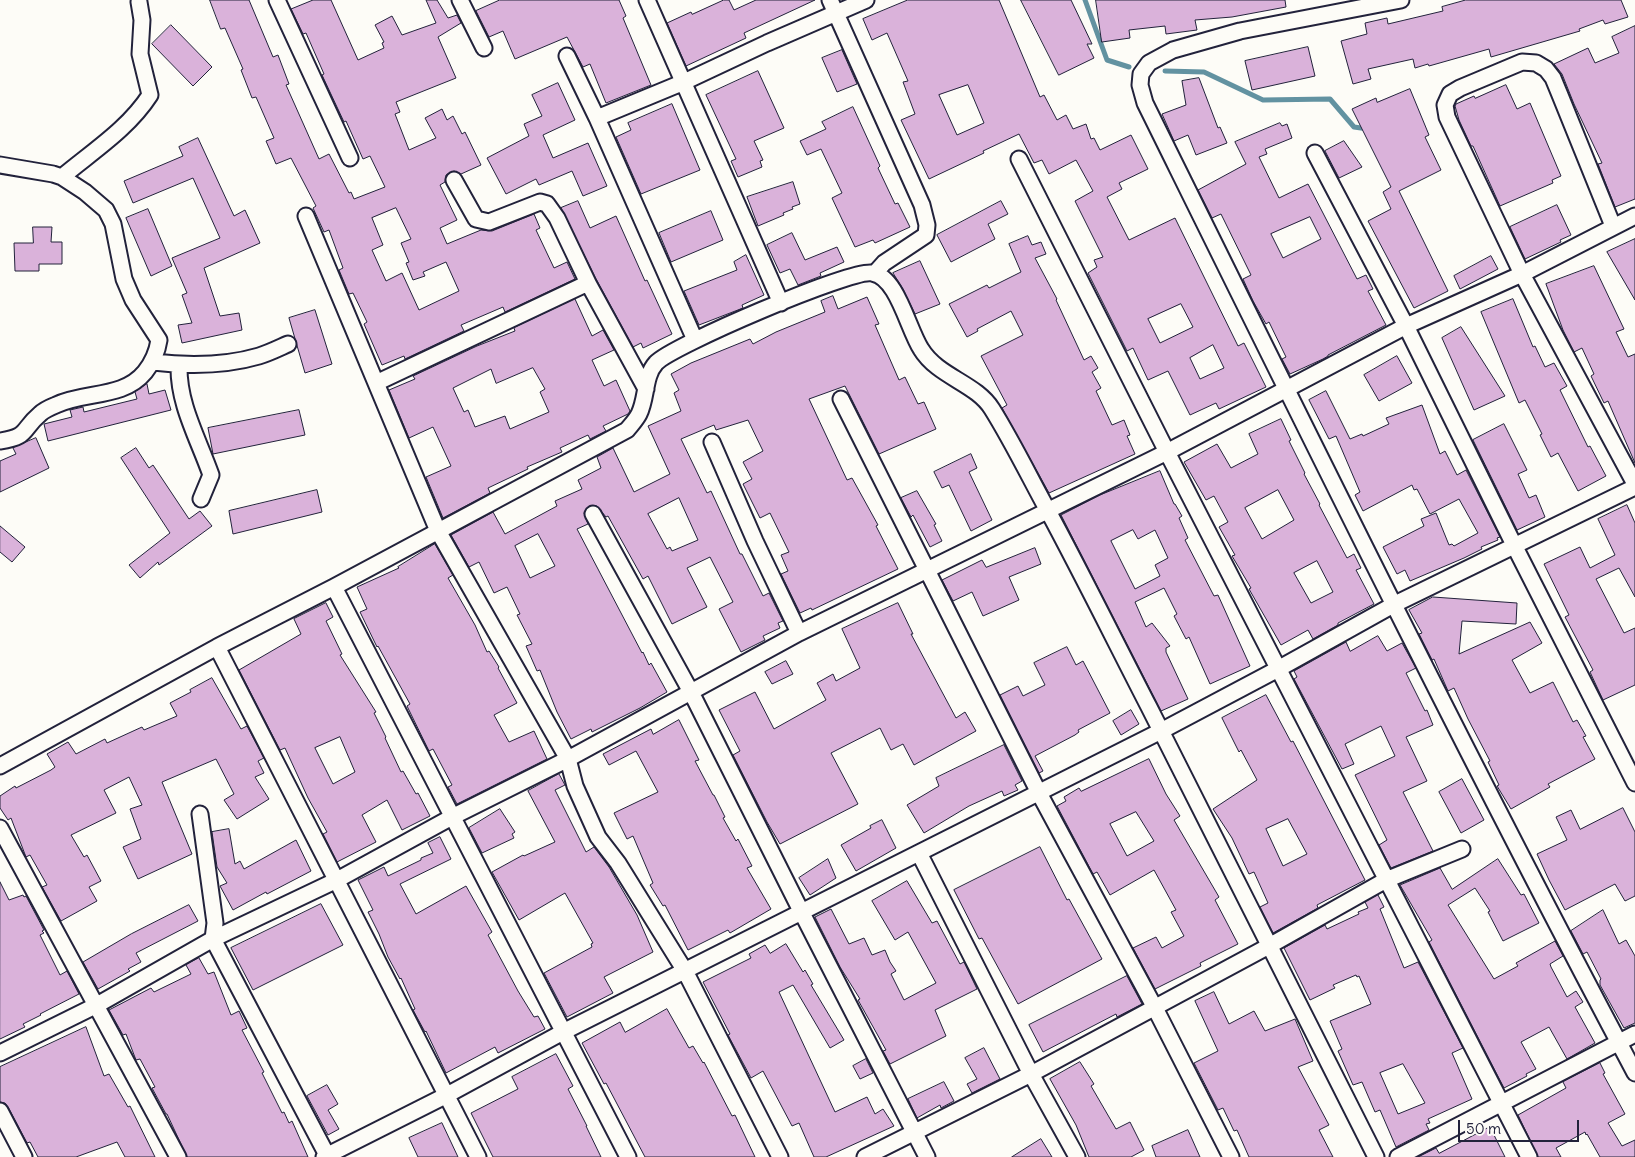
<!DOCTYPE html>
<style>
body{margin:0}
#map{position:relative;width:1635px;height:1157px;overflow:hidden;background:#fdfcf7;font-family:Delius,sans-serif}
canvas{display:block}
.scale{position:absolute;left:1458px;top:1120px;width:121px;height:22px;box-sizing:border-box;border:2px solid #22223b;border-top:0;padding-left:6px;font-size:15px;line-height:18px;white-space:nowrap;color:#22223b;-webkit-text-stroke:4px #fdfcf7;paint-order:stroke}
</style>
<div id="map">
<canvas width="1635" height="1157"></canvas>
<div class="scale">50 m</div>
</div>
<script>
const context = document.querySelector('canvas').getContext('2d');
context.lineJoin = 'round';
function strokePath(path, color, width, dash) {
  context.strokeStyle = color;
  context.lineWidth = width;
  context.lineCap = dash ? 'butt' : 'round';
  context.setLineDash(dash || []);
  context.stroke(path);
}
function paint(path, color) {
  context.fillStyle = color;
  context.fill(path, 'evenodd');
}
strokePath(new Path2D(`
 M1085 0 1107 60 1129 67
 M1165 71 1204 72 1263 100 1330 99 1354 127 1368 129`), '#6292a1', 5);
const building = new Path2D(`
 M210 0H249L273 57 278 55 289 84 286 85 319 159 329 154 349 193 351 192 354 199 385 187 370 156 363 159 346 121 344 122 322 75 324 74 306 33 303 34 291 9 313 0H331L358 60 384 48 382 43 384 42 375 25 392 16 402 35 436 23 426 0H437L448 18 457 15 461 23 438 37 456 78 396 102 400 112 395 114 409 150 436 138 425 118 442 109 447 120 453 116 462 134 465 132 481 165 461 174 454 171 446 175 445 182 440 185 457 220 440 228 447 244 481 230 492 231 534 214 540 228 536 230 554 268 567 262 575 279 505 312 503 307 461 325 464 331 405 359 404 356 382 365 364 324 367 322 353 293 349 294 339 270 343 268 329 230 324 232 313 208 316 206 291 158 276 164 266 141 274 138 256 97 252 98 241 70 243 69 225 28 221 29ZM396 208 411 239 401 243 409 262 406 263 413 280 425 276 423 272 446 262 459 291 419 310 402 273 386 281 372 250 383 245 372 218Z
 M500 0H619L626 16 623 18 651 85 606 103 590 64 583 67 567 37 515 59 503 31 489 37 476 11Z
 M724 0H729L734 10 756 0H815L744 33 746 38 686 66 667 23 691 12 692 14Z
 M908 0H999L1040 97 1044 95 1057 120 1066 115 1073 129 1086 124 1091 139 1094 138 1100 150 1131 135 1148 169 1119 183 1122 189 1107 197 1129 240 1175 218 1238 346 1244 343 1266 387 1219 409 1216 403 1190 415 1168 371 1148 380 1133 348 1127 351 1088 273 1097 267 1094 260 1103 257 1075 201 1093 191 1076 160 1049 174 1042 160 1034 163 1019 134 983 151 984 153 929 179 901 120 915 114 903 82 908 81 887 33 872 40 863 19ZM968 85 984 123 957 135 939 95ZM1181 304 1193 327 1160 343 1148 319ZM1213 345 1224 368 1200 379 1190 358Z
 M1021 0H1071L1092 44H1087L1094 58 1059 75Z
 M1096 0H1285L1286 7 1232 17 1195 20 1197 30 1166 34 1165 26 1129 30 1130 38 1102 42Z
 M1466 0H1621L1628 17 1605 24 1603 20 1579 29 1580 31 1491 57 1489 49 1429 66 1428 64 1415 68 1413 59 1368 69 1371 79 1353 84 1341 41 1367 34 1365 23 1387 18 1388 24 1443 11 1442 7Z
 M171 25 212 67 193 86 152 44Z
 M1635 26V199L1615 207 1598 164 1602 163 1574 104 1562 74 1554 64 1588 48 1595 63 1619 53 1612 37Z
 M1308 47 1315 76 1252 90 1245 61Z
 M842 50 857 84 837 92 822 58Z
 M758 71 784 128 754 141 763 160 760 161 762 167 738 177 731 161 736 159 706 95Z
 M1199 78 1218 128 1220 127 1227 143 1196 155 1188 135 1174 141 1162 114 1186 105 1182 81Z
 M558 83 575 120 543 135 553 158 588 143 607 186 583 196 572 171 539 185 536 179 506 194 487 158 529 136 524 124 542 116 532 95Z
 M1506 85 1517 109 1530 103 1561 176 1552 180 1553 183 1500 206 1473 146H1471L1459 120 1455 106 1456 104 1474 96 1475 98Z
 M1410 89 1429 135 1425 137 1441 170 1399 191 1448 291 1414 308 1368 221 1391 209 1383 192 1391 187 1352 109 1376 98 1377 102Z
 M672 104 700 170 641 194 616 137 631 130 628 123Z
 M853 107 880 166 878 168 895 204 898 203 910 227 875 243 873 240 855 247 832 198 842 193 821 149 807 155 800 141 826 129 822 122Z
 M1280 123 1282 126 1287 124 1292 138 1265 149 1267 154 1259 157 1279 198 1308 184 1357 279 1366 275 1373 289 1368 291 1386 325 1328 355V356L1323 359 1290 374 1282 359 1286 357 1269 322 1266 324 1253 301 1243 279 1251 275 1221 214 1212 218 1198 190 1246 164 1235 142ZM1310 217 1321 239 1283 258 1271 234Z
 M198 138 234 216 245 210 260 243 204 268 220 316 239 313 242 330 182 343 178 325 192 323 182 295 187 293 172 258 220 238 193 178 133 203 124 181 183 156 179 147Z
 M1344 141 1362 167 1339 178 1325 151Z
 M793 182 800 204 792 207 793 209 783 213 784 215 758 226 747 197Z
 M578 201 590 228 616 216 641 272 645 281 647 280 672 334 643 348 641 343 633 347 596 279 561 208Z
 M1001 201 1008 214 988 224 995 239 951 262 937 235Z
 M1557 205 1571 235 1560 240 1561 242 1525 259 1510 227Z
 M148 209 172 266 151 276 126 218Z
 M711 211 723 240 671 262 659 233Z
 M33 227H52L51 242H62V264H39V271H15L14 243H33Z
 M792 233 805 260 837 247 844 262 820 273 821 276 798 285 790 269 780 273 767 245Z
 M1028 236 1032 245 1041 242 1046 254 1035 258 1057 299 1056 300 1084 360 1091 356 1098 368 1092 372 1101 388 1096 391 1112 425 1124 420 1130 435 1127 436 1135 454 1049 493 1002 408 1007 405 981 356 1023 335 1011 311 977 329 978 331 967 337 949 304 987 285 989 288 1021 272 1009 244Z
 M1635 239V300L1607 252Z
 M746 255 764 295 742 305 743 308 699 325 684 291 737 270 734 262Z
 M1491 256 1498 269 1460 289 1454 276Z
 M920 261 940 304 915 314 903 289 893 273Z
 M1594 266 1624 329 1616 332 1628 357 1635 354V463L1608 401 1604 403 1591 376 1594 374 1582 348 1574 352 1563 330 1546 284Z
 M833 296 838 309 867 297 879 324 875 325 899 380 905 377 918 404 924 402 936 429 879 454 845 386 809 399 847 480 852 478 878 525 876 526 898 569 812 610 811 608 800 613 781 574 788 571 781 555 789 552 770 513 760 518 743 484 752 479 743 462 763 451 748 420 716 430 714 425 681 439 707 493 711 491 740 554H742L763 596 769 593 783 621 778 623 780 628 763 636 765 640 741 652 719 609 733 602 710 557 687 568 707 607 672 624 648 576 643 579 608 516 606 517 597 506H589L584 513 588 524 577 529 642 653 643 652 649 665 651 663 667 692 640 708 592 732 591 729 571 739 557 712 540 670 537 671 526 646 532 644 517 615 520 614 507 587 494 593 479 562 469 567 451 535 493 512 505 534 557 506 555 501 582 489 578 480 601 468 597 457 613 448 634 492 670 474 648 426 681 411 674 393 679 390 671 374 691 363 750 339 753 344 776 332 825 312 821 301ZM679 498 698 540 672 551 670 547 667 549 648 514ZM538 534 555 566 530 578 515 546Z
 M575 299 592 336 603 330 614 350 592 360 604 386 616 380 630 411 628 414 603 426 606 431 590 439 588 435 560 448 562 452 527 467 528 469 488 488 490 493 443 518 426 477 451 466 433 427 409 438 389 390 415 379 413 376 477 346 515 331 514 328ZM533 368 545 389 540 392 549 412 510 429 505 416 475 427 468 410 464 412 453 388 491 369 496 383Z
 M1513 299 1533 347 1535 346 1545 367 1554 363 1567 386 1560 390 1588 447 1590 446 1606 476 1578 491 1558 453 1551 457 1540 435 1542 434 1525 400 1519 403 1481 312Z
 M315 310 332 364 305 373 289 318Z
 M1461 327 1505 396 1474 410 1442 338Z
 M1397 356 1412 383 1379 401 1364 375Z
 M147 384 149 394 165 390 171 410 48 441 44 424 72 417 70 410 83 407 84 412 137 399 135 392Z
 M1326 391 1350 439 1362 434 1363 436 1389 424 1386 418 1422 405 1440 454 1445 451 1457 475 1466 470 1500 537 1497 538 1498 540 1481 547 1482 549 1464 558 1410 581 1405 570 1397 574 1383 547 1424 526 1421 519 1436 513 1449 545 1452 544 1454 546 1478 533 1459 499 1430 514 1417 489 1414 490 1412 485 1363 511 1355 495 1360 492 1336 436 1329 439 1309 400Z
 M299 410 305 435 213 454 208 428Z
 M1281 419 1291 440 1289 441 1305 473 1304 474 1320 504 1319 505 1347 558 1354 554 1361 568 1356 570 1374 604 1338 623V625L1313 639 1308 630 1281 645 1249 589 1251 588 1232 556 1235 555 1219 527 1228 522 1214 496 1206 500 1184 462 1217 444 1231 468 1258 454 1249 434ZM1278 490 1294 520 1262 539 1245 508ZM1317 561 1333 592 1311 603 1294 573Z
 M1504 424 1527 470 1518 474 1529 498 1536 495 1545 517 1517 530 1473 440Z
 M36 438 49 468 0 492V461L16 454 13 448Z
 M136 448 149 468 153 465 189 519 200 511 212 526 159 565 158 562 140 578 129 565 170 533 121 458Z
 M971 454 977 468 969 472 992 520 971 531 949 485 942 488 934 472Z
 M1160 471 1174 504H1175L1182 516 1179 518 1188 538 1185 540 1214 596 1218 595 1250 666 1210 684 1189 637 1186 639 1174 616 1177 614 1164 588 1135 602 1146 627 1152 623 1170 646 1166 648V652L1188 699 1161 711 1061 515 1100 495ZM1133 530 1138 539 1155 530 1168 558 1155 565 1160 576 1135 589 1111 541Z
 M317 490 322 512 233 534 229 511Z
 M917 491 936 524 934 525 942 541 930 547 913 515 911 517 901 498Z
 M1627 505 1635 523V597L1619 568 1596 579 1624 633 1635 628V685L1603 700 1590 672 1593 670 1565 617 1569 615 1544 564 1580 547 1590 568 1615 555 1598 519Z
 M0 526 25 547 12 562 0 552Z
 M435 544 453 575 448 578 475 625 487 652 489 651 499 667 498 668 517 703 494 715 509 742 534 731 547 759 457 804 448 787 452 785 433 749 429 751 407 706 410 704 378 646 377 647 360 612 367 609 357 587 399 568 398 567Z
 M1035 548 1041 564 1009 577 1019 600 983 616 972 592 953 601 942 580 982 560 986 567Z
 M1433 597 1517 603 1516 624 1462 621 1459 654 1530 622 1542 643 1512 660 1530 693 1553 682 1573 722 1577 720 1586 736 1583 737 1595 759 1548 784 1550 787 1511 809 1497 786 1499 785 1488 762 1490 761 1468 719 1454 688 1448 691 1434 659 1432 660 1419 634 1422 633 1409 610Z
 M326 603 333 617 326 621 342 654 340 655 376 712 374 713 386 737 385 738 401 772 403 771 416 794 418 793 430 816 402 830 387 800 362 815 376 842 337 862 323 834 327 832 308 798 285 748 280 750 239 670 301 634 294 619ZM340 737 355 772 333 784 315 748Z
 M898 603 913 634H911L956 718 965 712 976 731 914 765 903 744 891 750 880 728 831 753 858 804 780 844 767 822 733 755 740 751 719 710 755 692 774 729 826 700 817 683 833 674 836 681 860 668 842 629Z
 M1378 636 1387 651 1402 643 1416 668 1406 673 1425 711 1427 710 1433 725 1406 737 1427 781 1403 792 1433 851 1391 868 1379 845 1387 840 1355 775 1395 756 1381 726 1345 744 1354 764 1342 769 1294 679 1297 677 1294 671 1346 642 1350 651Z
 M1067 647 1076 665 1083 661 1110 713 1078 730 1079 732 1075 735 1035 756 1043 771 1039 773 1000 695 1018 686 1023 696 1045 685 1034 663Z
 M786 661 793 674 772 684 765 672Z
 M212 678 241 729 247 726 264 758 258 761 264 773 255 777 269 799 237 819 224 800 234 794 216 759 162 782 192 854 138 879 123 847 141 839 130 809 142 805 129 777 104 790 116 813 71 835 84 857 87 855 101 881 89 887 97 901 61 921 42 887 47 885 30 855 26 857 11 818 8 820 0 808V796L15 786 16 788 51 770 55 767 47 754 68 742 76 754 105 739 107 743 142 727 144 730 177 716 170 703 191 692 190 690Z
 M1266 695 1291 742 1293 741 1365 880 1317 905 1318 908 1273 933 1260 907 1268 903 1254 872 1249 874 1232 838 1213 809 1257 780 1241 750 1239 752 1222 718ZM1288 819 1307 854 1283 866 1266 829Z
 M1131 710 1139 724 1121 735 1113 721Z
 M679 720 699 760 695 761 713 795H714L725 817 723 818 736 841 738 839 752 866 747 868 771 909 730 933 728 930 688 950 665 905 663 906 650 885 653 883 633 836 627 839 614 813 658 792 636 751 609 765 603 754 651 729 653 734Z
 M1004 745 1022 781 1015 785 1018 790 1004 796 1002 791 969 806 924 833 907 805 939 786 936 778Z
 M1149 759 1166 794 1180 816 1174 820 1219 897 1215 900 1238 944 1200 963 1201 966 1155 989 1133 948 1156 937 1162 948 1184 936 1171 912 1176 910 1154 870 1110 895 1097 872 1093 874 1057 806 1066 801 1064 797 1079 788 1081 791ZM1136 812 1154 841 1127 856 1110 824Z
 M559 774 565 785 555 790 586 852 594 847 609 867 637 915 653 952 604 977 613 993 567 1017 544 973 592 947 591 944 593 943 565 893 519 920 492 872 523 855 524 856 555 842 528 791Z
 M1462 779 1484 820 1461 833 1439 792Z
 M1623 808 1635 832V896L1625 901 1615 884 1565 910 1549 880 1537 854 1567 840 1556 817 1571 810 1580 829Z
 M500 809 515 832 512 834 514 838 482 853 469 828Z
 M882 820 896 848 856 871 841 845 871 828 870 826Z
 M229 829 235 864 240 861 244 869 296 840 311 871 267 894 266 892 233 910 220 886 227 883 217 867 212 832Z
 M440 837 451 859 400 884 416 914 466 886 492 932 488 935 518 991 534 1017 538 1016 545 1029 498 1053 495 1047 446 1073 426 1031 425 1032 413 1010 415 1009 401 978 400 979 388 957 379 934 368 912 373 910 358 880 384 867 388 876 421 860V858L433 853 428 843Z
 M1040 847 1067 900 1069 899 1102 959 1018 1004 982 938 979 939 954 890Z
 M828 859 836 878 810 895 799 878Z
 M1498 859 1521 895 1524 894 1539 923 1503 941 1488 912 1490 911 1475 888 1448 905 1494 979 1518 966 1516 963 1555 941 1563 956 1550 964 1551 967 1567 997 1576 991 1583 1002 1575 1007 1595 1043 1567 1059 1549 1027 1521 1042 1536 1069 1526 1074 1527 1076 1504 1088 1429 942 1432 940 1400 885 1440 868 1452 889Z
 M907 881 932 923 937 921 960 964 964 962 977 989 935 1010 946 1036 890 1064 883 1051 886 1050 858 1000 860 999 840 967 815 917 831 909 849 944 864 938 872 955 885 950 890 962 896 971 891 974 904 1000 936 983 908 932 895 940 872 901Z
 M0 882 9 900 23 895 24 897 26 896 44 930 42 931 44 933 40 935 60 975 67 971 79 994 40 1014 41 1015 23 1024 25 1027 0 1039Z
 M1378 895 1384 907 1380 909 1404 968 1418 962 1463 1048 1452 1053 1472 1099 1428 1119 1430 1123 1426 1124 1429 1130 1396 1147 1380 1110 1375 1112 1362 1082 1353 1085 1338 1051 1342 1049 1330 1021 1371 1004 1359 976 1357 977 1356 975 1333 985 1335 988 1310 1000 1284 948 1325 925 1327 929 1359 914 1358 912 1368 908 1365 902ZM1403 1064 1425 1103 1398 1114 1380 1073Z
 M321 904 343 945 253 990 231 948Z
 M189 905 198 921 136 953 141 962 128 969 130 971 98 989 83 962 131 934Z
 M1603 910 1619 944 1626 940 1635 956V1023L1624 1028 1600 985V980L1601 979 1587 952 1583 954 1571 931Z
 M786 944 803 972 805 970 813 984 811 985 844 1040 830 1048 793 985 779 992 835 1112 867 1097 875 1114 883 1109 894 1126 826 1157H814L799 1123 792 1126 763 1071 751 1078 728 1035 730 1034 703 982 751 958 749 954 765 945 770 953Z
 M199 958 208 974 214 972 231 1015 239 1011 247 1028 242 1030 264 1072 262 1073 282 1113 284 1112 289 1123 292 1121 308 1157H187L167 1114H166L152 1088 155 1087 140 1059 136 1060 126 1034 123 1035 109 1010 151 988 154 992 191 974 186 965Z
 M1127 976 1142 1004 1117 1017 1116 1014 1043 1052 1029 1025Z
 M1214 992 1229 1024 1254 1011 1265 1031 1295 1019 1313 1061 1298 1067 1329 1125 1319 1130 1333 1157H1249L1237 1130 1234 1131 1223 1108 1218 1110 1194 1063 1218 1051 1195 1001Z
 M667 1009 689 1048 693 1046 703 1063 704 1062 732 1116 735 1115 755 1157H645L606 1083 604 1084 582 1043 620 1022 625 1032Z
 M86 1027 104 1076 109 1074 128 1107 130 1106 155 1157H125L117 1142 76 1157H38L30 1142 27 1143 8 1107 5 1103 0 1102V1067Z
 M984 1048 1000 1079 972 1093 967 1084 977 1079 965 1058Z
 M556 1054 573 1086 568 1089 587 1126H586L601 1157H493L471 1113 518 1089 512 1077Z
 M866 1059 873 1073 860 1079 853 1066Z
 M1080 1062 1094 1084 1091 1086 1116 1129 1130 1122 1144 1150 1131 1157H1089L1076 1125 1050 1079Z
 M1600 1063 1605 1073 1603 1074 1625 1114 1608 1123 1622 1146 1635 1140V1157H1600L1587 1134 1586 1135 1585 1132 1556 1148 1561 1157H1538L1518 1115 1566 1088 1563 1082Z
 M944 1082 954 1101 941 1108 940 1105 917 1118 908 1099Z
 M327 1085 338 1104 328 1110 339 1129 328 1135 307 1096Z
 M442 1123 458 1157H418L409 1138Z
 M1490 1127 1505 1157H1418L1436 1148 1439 1153Z
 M1188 1130 1200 1157H1156L1152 1146Z
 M1041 1139 1052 1157H1012Z`);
paint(building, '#dab2da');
strokePath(building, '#22223b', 1);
const minor = new Path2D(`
 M277 0 350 158
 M460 0 484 48
 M647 0 781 303
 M830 0 922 205 927 225 926 235 884 263 875 273
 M1401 0 1240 31 1173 50 1149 63 1141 74 1140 85 1145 103C1305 427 1465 753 1635 1073
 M567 56 597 118 695 340
 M597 118 684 82 767 43 866 0
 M1315 153 1406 326 1515 547 1635 783
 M1019 159 1167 452 1529 1157
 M0 165 53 174 62 177 85 192 106 210 113 224 124 279 133 300 159 340C157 353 153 362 145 372 123 399 85 391 56 405 51 407 44 410 40 414 21 430 29 437 0 441
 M62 177C93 151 128 129 150 95L140 54 142 20 139 2
 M454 180 476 219 489 222 540 202 547 204 557 218 588 283 646 389
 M306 216 438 531 568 759 575 786 598 837 618 863 685 971 780 1157
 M1613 226 1560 95 1553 78 1546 69 1536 63 1522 62 1460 88 1450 94 1445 105 1447 117 1522 274 1635 484
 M153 362C188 366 225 366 259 356 269 353 279 348 288 344
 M179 365C178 404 198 438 211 475L201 499
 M376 383 588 283
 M841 399 1039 793 1155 1008 1231 1157
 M712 442 755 541 799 633
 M593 514 691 692 802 913 927 1157
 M334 587 628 1157
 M217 647 478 1157
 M0 766 217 647 334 587 627 430C631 425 636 420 639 414 647 398 644 376 656 363 671 346 851 269 872 273 897 276 908 329 921 349 938 377 976 383 992 409 1012 441 1029 476 1047 509 1082 574 1115 641 1149 707 1224 857 1300 1007 1376 1157
 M200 814 215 923 213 939 328 1157
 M0 828 178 1157
 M919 853 1031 1074 1077 1157
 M0 1053 97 1005 213 939 337 880 452 817 568 759 799 633 1167 452 1406 326 1522 274 1635 216
 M0 1111 24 1157
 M324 1157 447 1095 563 1032 1161 731 1278 669 1395 604 1635 487
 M865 1157 1031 1074 1269 946 1386 880 1462 849
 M1398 1157 1635 1034`);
strokePath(minor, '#22223b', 19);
strokePath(minor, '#fdfcf7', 15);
</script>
